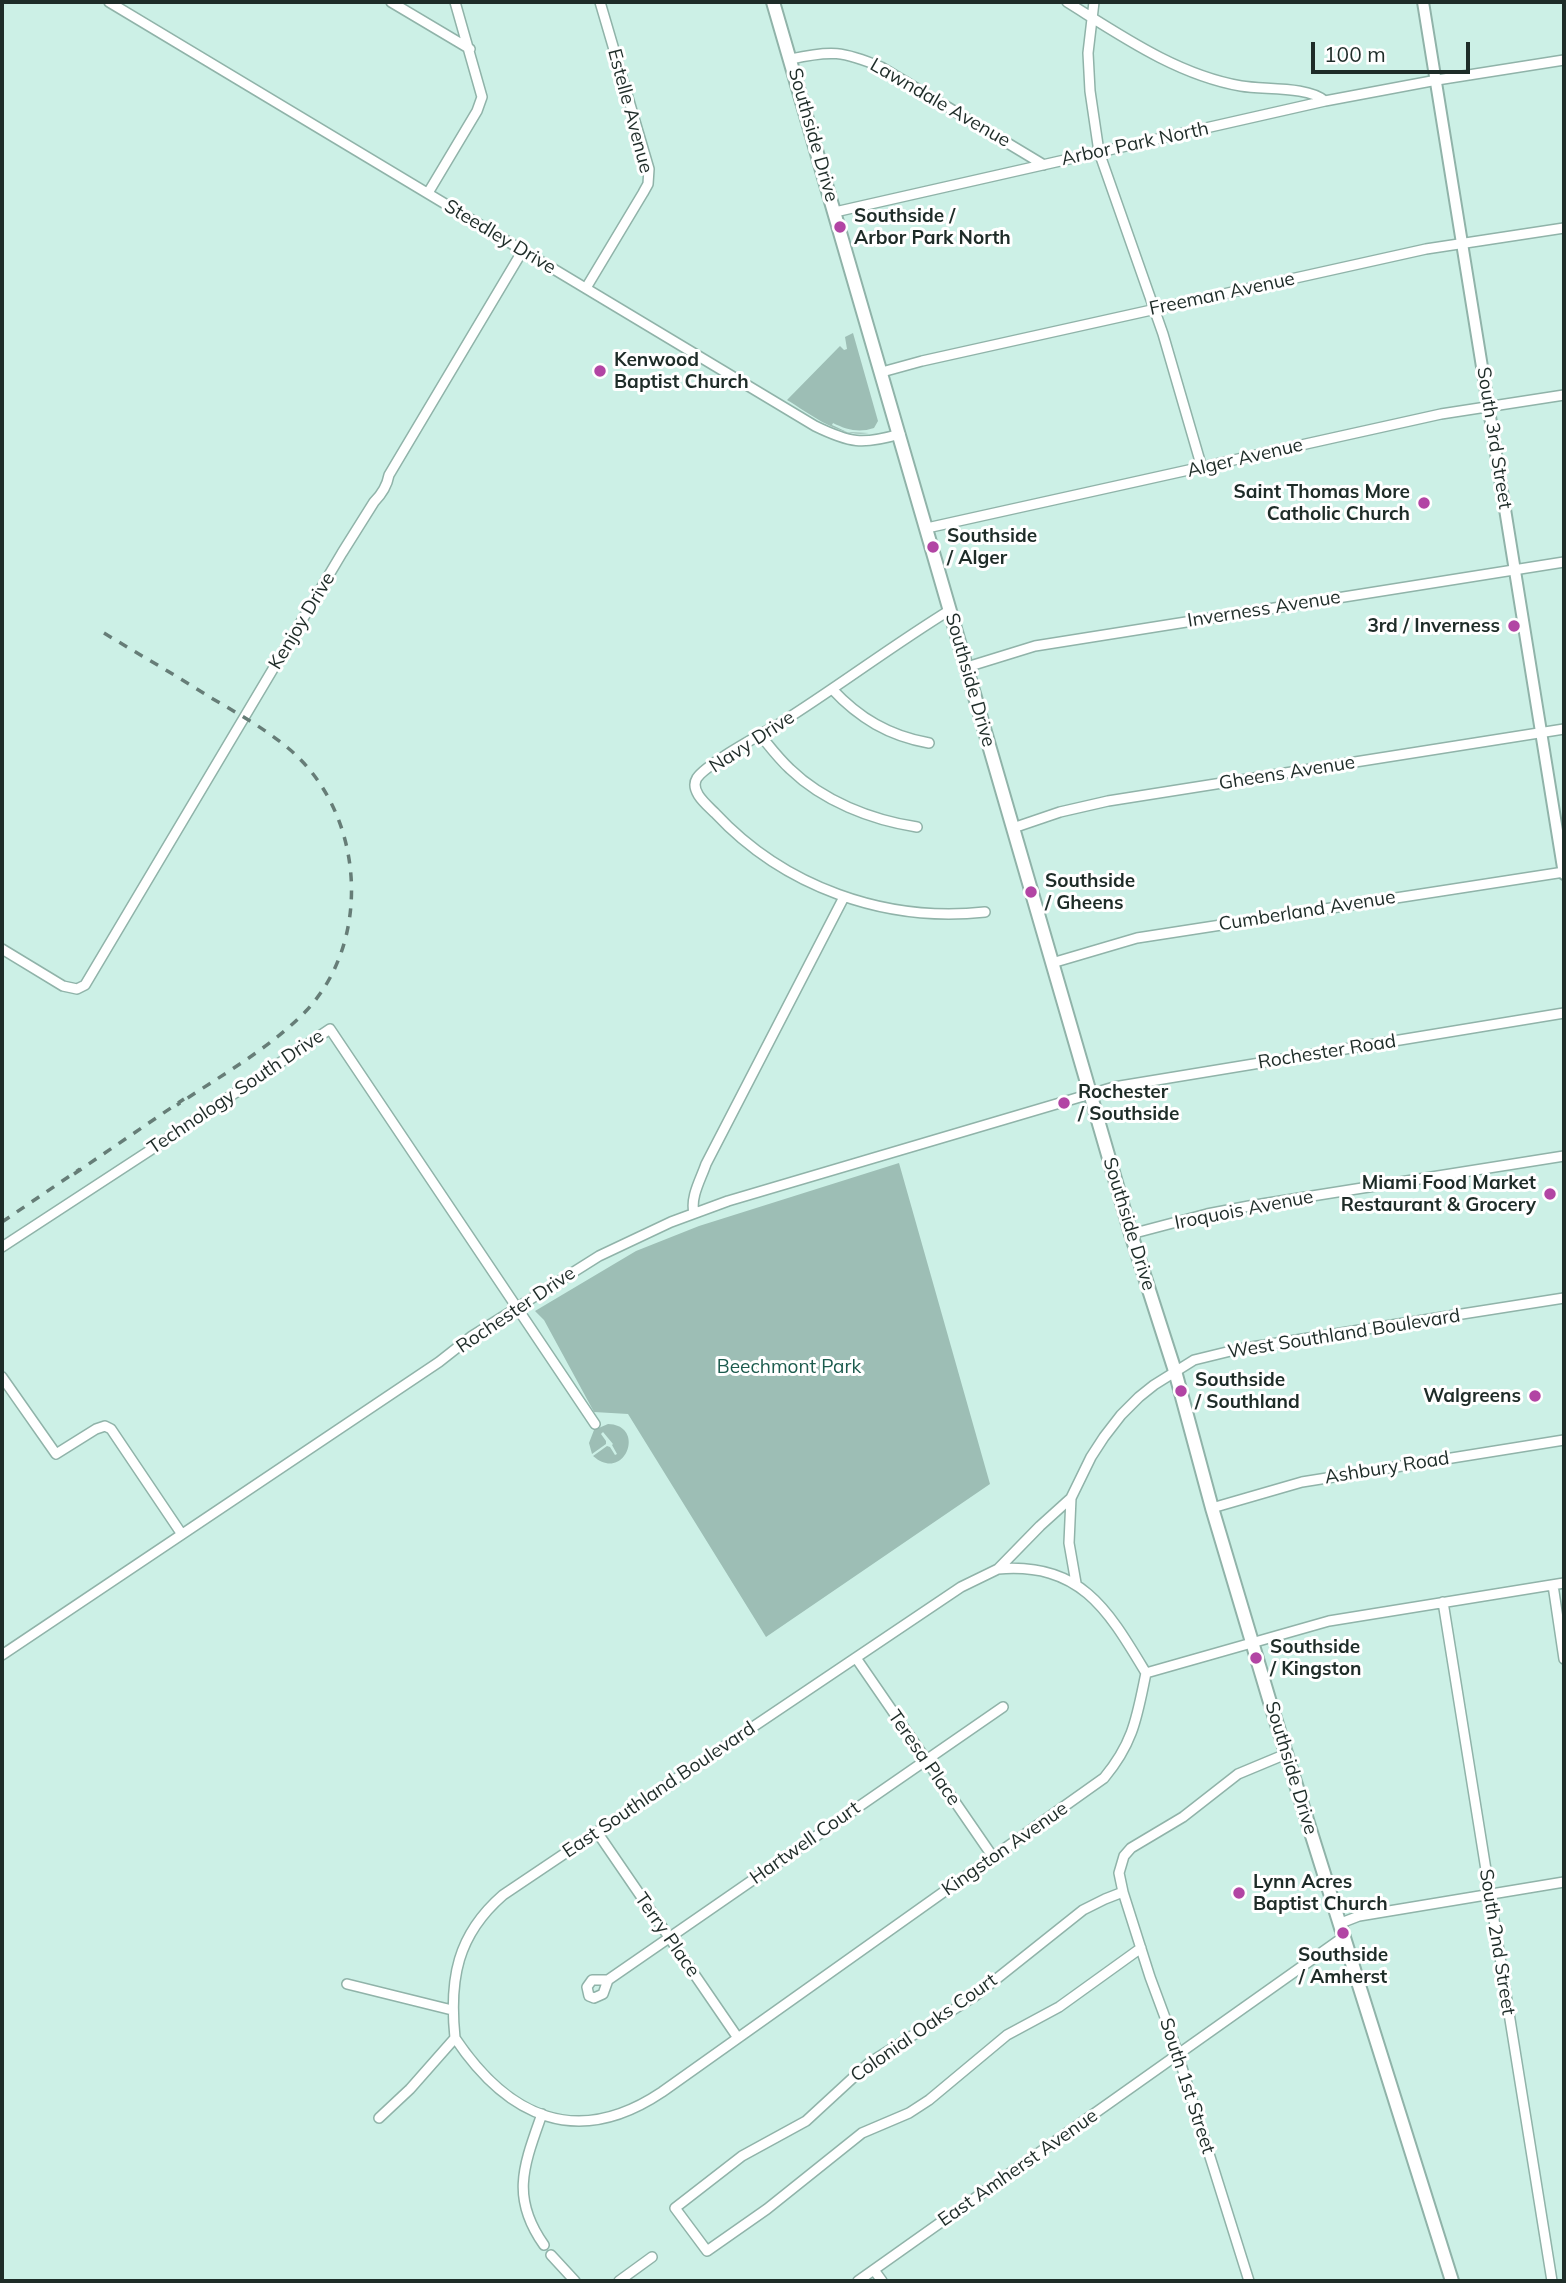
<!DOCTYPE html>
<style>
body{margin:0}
#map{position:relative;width:1566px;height:2283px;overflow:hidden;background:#ccf0e6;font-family:Mulish,sans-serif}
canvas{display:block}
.frame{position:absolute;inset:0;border:4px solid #1e2c28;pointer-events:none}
.scale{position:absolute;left:1311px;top:42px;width:159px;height:32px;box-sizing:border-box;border:4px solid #1e2c28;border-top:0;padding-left:9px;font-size:21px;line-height:24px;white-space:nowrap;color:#1e2c28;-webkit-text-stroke:5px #fff;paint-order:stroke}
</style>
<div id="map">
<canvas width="1566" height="2283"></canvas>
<div class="frame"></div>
<div class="scale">100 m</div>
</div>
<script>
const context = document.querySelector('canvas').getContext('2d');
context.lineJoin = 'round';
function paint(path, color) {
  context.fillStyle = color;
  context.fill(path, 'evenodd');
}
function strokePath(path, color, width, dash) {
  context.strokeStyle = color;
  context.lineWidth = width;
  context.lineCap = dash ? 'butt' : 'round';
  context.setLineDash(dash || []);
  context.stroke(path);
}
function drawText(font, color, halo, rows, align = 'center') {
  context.font = font + ' Mulish,sans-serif';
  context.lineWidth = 6;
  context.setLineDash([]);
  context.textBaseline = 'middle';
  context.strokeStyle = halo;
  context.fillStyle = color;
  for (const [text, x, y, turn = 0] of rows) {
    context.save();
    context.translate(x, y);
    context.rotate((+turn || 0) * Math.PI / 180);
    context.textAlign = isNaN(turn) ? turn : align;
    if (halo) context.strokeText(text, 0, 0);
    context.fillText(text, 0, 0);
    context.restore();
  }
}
paint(new Path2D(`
 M853 333 878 421 874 428C859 433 847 430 833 423L832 425 847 432 869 433C839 438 812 415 787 400L838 348 840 346 844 350 847 349 845 337Z
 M899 1163 990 1484 766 1637 628 1414 594 1412 544 1320 535 1311 636 1251 699 1226Z
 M608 1424C647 1425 625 1484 593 1456L607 1446 610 1447 615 1455 617 1454 612 1445 613 1444 603 1432 601 1434 606 1441V1444L592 1454 589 1443 594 1430Z`), '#9dbeb5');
const minor = new Path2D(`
 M109 2 815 426C850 443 862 445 900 434
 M391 2 470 49
 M1067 2C1120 35 1177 75 1241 86 1264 90 1308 86 1325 101
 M1094 2 1088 53 1090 91 1099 152 1163 334 1202 468
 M791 59C831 50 843 51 881 67L1044 165
 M428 193 477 111 482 97 455 2
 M835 212 1325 101 1437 80 1564 60
 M586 288 643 193 648 184 649 169 600 2
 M882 372 922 361 1426 249 1564 228
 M927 528 1441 414 1564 395
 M950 610C893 645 839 686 782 722 764 733 707 763 697 778 689 791 707 805 715 813 784 887 885 923 985 912
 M967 667 1035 646 1564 562
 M832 689C859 718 889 736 929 743
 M761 736C770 747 779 759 790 769 823 801 871 820 917 827
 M1013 828 1060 812 1108 801 1564 729
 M2 949 63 986 77 989 85 985 342 553 374 502C382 494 387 486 389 475L523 250
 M1052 963 1137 938 1564 872
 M694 1213C690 1197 701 1179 706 1164L844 897
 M1131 1234 1207 1214 1249 1206 1564 1156
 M2 1247 149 1151 330 1029 595 1424
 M2 1377 56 1454 96 1429 105 1426 111 1429 181 1533
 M1071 1498 1069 1543 1076 1583
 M1212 1508 1302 1482 1564 1440
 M998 1569C1081 1562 1108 1610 1146 1673
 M1553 1585 1564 1659
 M1443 1602 1552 2281
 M2 1655 439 1362 472 1336 599 1256 671 1222 728 1201 1114 1087 1564 1013
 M856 1658 993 1857
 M597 1832 738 2038
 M1123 1892 1150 1977 1173 2039 1249 2281
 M1341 1923 1359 1916 1564 1882
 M1141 1948 1059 2007 1007 2035 929 2100 909 2113 862 2133 767 2209 707 2251 675 2208 742 2156 806 2121 869 2063 975 1996 1083 1910 1105 1899 1123 1892 1119 1873 1124 1856 1131 1848 1183 1817 1238 1774 1286 1754
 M608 1980 603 1994 594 1998 589 1996 587 1987 592 1980H608L1003 1707
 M347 1984 452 2010
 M455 2038C508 2117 577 2149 662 2092L1104 1778C1134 1742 1137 1716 1146 1673L1329 1621 1564 1583
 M542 2114C524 2165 510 2197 544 2245
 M379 2118 410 2089 455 2038C449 1979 457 1935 503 1895L961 1587 998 1569 1040 1526 1071 1498 1091 1457 1104 1437 1121 1415 1139 1397 1154 1385 1194 1360 1239 1349 1564 1298
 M551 2255 575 2281
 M874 2270 882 2281
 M619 2281 652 2257
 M858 2281 1345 1936`);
const tertiary = new Path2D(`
 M1423 2 1564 874`);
const secondary = new Path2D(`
 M773 2 1131 1234 1175 1371 1212 1508 1269 1699 1452 2281`);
strokePath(minor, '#90b3a9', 12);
strokePath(tertiary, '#90b3a9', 14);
strokePath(secondary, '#90b3a9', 16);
strokePath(minor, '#fff', 9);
strokePath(tertiary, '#fff', 10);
strokePath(secondary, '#fff', 12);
strokePath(new Path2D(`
 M104 633C140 655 177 676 213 699 239 714 265 729 288 748 364 811 374 939 306 1011 269 1049 220 1076 177 1105
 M74 1174 184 1099
 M2 1222 80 1169`), '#667d77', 3.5, [9, 9]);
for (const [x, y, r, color] of [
 [840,227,7,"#b245a4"],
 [600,371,7,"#b245a4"],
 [1424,503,7,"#b245a4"],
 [933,547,7,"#b245a4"],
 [1514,626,7,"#b245a4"],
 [1031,892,7,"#b245a4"],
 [1064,1103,7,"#b245a4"],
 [1550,1194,7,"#b245a4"],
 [1181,1391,7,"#b245a4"],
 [1535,1396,7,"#b245a4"],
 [1256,1658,7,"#b245a4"],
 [1239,1893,7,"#b245a4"],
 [1343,1933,7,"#b245a4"]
]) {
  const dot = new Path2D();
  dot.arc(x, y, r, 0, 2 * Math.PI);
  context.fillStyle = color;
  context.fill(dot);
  strokePath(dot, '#fff', 2.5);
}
drawText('19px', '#1e2c28', '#fff', [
 ["Lawndale Avenue",940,103,30],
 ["Estelle Avenue",630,111,75],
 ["Southside Drive",813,135,74],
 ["Arbor Park North",1135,144,-12],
 ["Steedley Drive",500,237,31],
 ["Freeman Avenue",1222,294,-12],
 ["South 3rd Street",1494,438,81],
 ["Alger Avenue",1245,458,-13],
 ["Inverness Avenue",1264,609,-9],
 ["Kenjoy Drive",302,621,-59],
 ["Southside Drive",970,680,74],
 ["Navy Drive",752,742,-33],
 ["Gheens Avenue",1287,773,-9],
 ["Cumberland Avenue",1307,911,-9],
 ["Rochester Road",1327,1052,-9],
 ["Technology South Drive",236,1092,-34],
 ["Iroquois Avenue",1244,1210,-11],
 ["Southside Drive",1129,1224,73],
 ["Rochester Drive",516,1310,-34],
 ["West Southland Boulevard",1344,1334,-9],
 ["Ashbury Road",1387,1468,-9],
 ["Teresa Place",924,1758,55],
 ["Southside Drive",1291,1768,73],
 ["East Southland Boulevard",659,1790,-34],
 ["Hartwell Court",805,1843,-35],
 ["Kingston Avenue",1005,1849,-35],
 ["Terry Place",667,1935,55],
 ["South 2nd Street",1497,1942,81],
 ["Colonial Oaks Court",924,2028,-35],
 ["South 1st Street",1187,2086,72],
 ["East Amherst Avenue",1018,2168,-35]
]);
drawText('bold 19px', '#1e2c28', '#fff', [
 ["Southside /",854,216],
 ["Arbor Park North",854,238],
 ["Kenwood",614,360],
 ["Baptist Church",614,382],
 ["Saint Thomas More",1410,492,"right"],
 ["Catholic Church",1410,514,"right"],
 ["Southside",947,536],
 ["/ Alger",947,558],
 ["3rd / Inverness",1500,626,"right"],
 ["Southside",1045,881],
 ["/ Gheens",1045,903],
 ["Rochester",1078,1092],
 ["/ Southside",1078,1114],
 ["Miami Food Market",1536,1183,"right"],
 ["Restaurant & Grocery",1536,1205,"right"],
 ["Southside",1195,1380],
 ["/ Southland",1195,1402],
 ["Walgreens",1521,1396,"right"],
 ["Southside",1270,1647],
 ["/ Kingston",1270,1669],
 ["Lynn Acres",1253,1882],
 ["Baptist Church",1253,1904],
 ["Southside",1343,1955,"center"],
 ["/ Amherst",1343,1977,"center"]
], 'left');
drawText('19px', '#1b5b4d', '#fff', [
 ["Beechmont Park",789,1367]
]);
</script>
